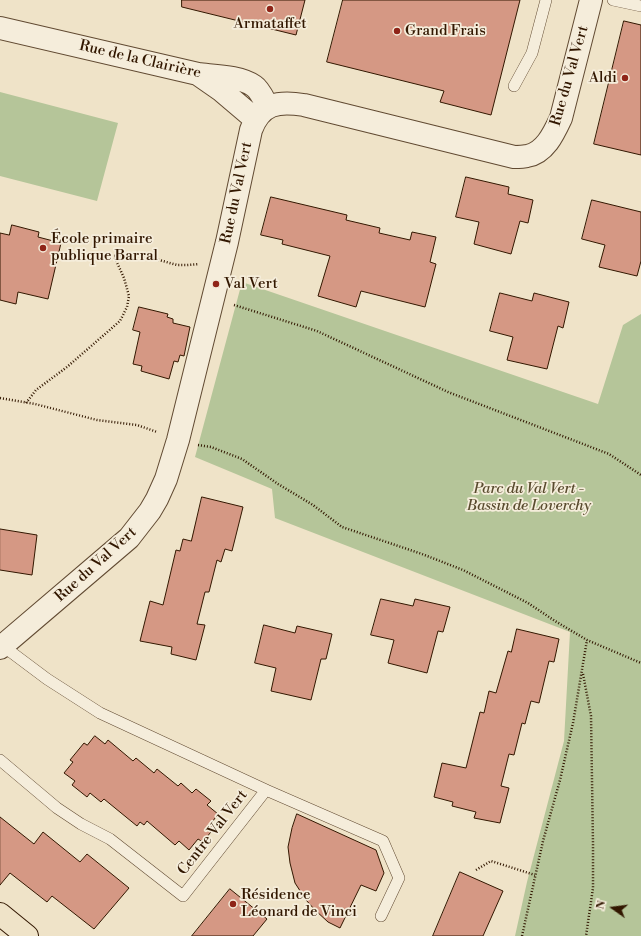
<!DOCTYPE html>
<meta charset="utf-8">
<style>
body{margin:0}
#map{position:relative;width:641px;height:936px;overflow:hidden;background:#efe3c8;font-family:"Libre Bodoni",serif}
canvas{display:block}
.north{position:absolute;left:593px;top:888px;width:40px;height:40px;-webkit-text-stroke:3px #f5eddb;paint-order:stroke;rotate:284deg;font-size:11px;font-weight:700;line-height:16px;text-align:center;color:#321700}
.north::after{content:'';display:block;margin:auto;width:14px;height:18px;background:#321700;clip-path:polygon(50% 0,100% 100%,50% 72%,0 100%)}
</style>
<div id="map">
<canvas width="641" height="936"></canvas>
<div class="north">N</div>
</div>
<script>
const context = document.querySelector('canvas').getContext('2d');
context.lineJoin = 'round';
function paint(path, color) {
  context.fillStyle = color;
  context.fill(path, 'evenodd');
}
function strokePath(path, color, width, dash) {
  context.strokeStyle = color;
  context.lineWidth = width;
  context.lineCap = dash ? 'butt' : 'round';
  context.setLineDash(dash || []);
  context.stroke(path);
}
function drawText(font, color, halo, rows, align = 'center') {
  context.font = font + ' "Libre Bodoni",serif';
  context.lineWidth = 3.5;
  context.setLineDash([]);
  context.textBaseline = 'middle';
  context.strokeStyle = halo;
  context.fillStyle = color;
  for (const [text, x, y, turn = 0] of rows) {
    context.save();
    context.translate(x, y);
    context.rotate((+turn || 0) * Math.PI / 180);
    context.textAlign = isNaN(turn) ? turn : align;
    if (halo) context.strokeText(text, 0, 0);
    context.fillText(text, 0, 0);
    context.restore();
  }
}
paint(new Path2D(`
 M0 92 118 123 97 201 0 176Z
 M242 282 598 404 623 325 641 314V936H515L527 882 564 741 570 632 275 518 272 489 195 457Z`), '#b5c599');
const building = new Path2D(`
 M182 0H305L296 35 182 7Z
 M343 0H520L491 115 440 102 444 91 327 62Z
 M624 21 641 25V155L594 144Z
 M466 177 509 187 508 194 533 200 528 223 520 221 511 254 474 244 479 222 456 217Z
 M271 197 347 215 346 220 380 228 379 233 410 240 412 232 436 237 430 262 436 264 425 307 361 291 356 307 318 296 330 256 282 244 283 240 261 235Z
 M592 200 641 212V261L637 276 599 267 605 245 582 239Z
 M12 225 39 232 38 237 61 243 48 299 18 292 16 304 0 300V233L9 235Z
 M500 293 532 301 534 293 569 302 563 328 558 326 547 369 507 360 513 337 490 331Z
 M139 307 168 314 167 317 173 319V323L190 327 184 356 180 355 178 362 174 361 169 379 141 371 142 366 133 364 140 332 133 330Z
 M202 497 243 507 232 551 225 549 221 562 217 560 209 592H205L197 624 205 625 196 660 171 654 172 647 140 641 150 601 163 605 176 550 180 551 183 539 191 541Z
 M0 529 37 535 32 575 0 570Z
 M381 599 413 606 415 599 450 607 443 632 438 631 427 673 388 663 394 640 371 635Z
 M264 625 295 633 297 626 332 634 326 659H321L311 700 271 691 276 668 255 663Z
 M517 629 559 639 554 662 549 661 539 703 531 701 525 724 522 723 514 755 509 754 501 786 509 788 500 823 474 818 476 812 452 806 453 802 434 797 442 763 466 768 480 712 484 713 489 691 496 693 508 651 511 652Z
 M95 736 105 744 108 740 133 761 136 758 154 773 157 769 178 786 181 783 192 793 196 789 211 801 207 805 218 814 210 825 214 828 203 842 198 839 189 850 179 841 175 845 147 821 144 825 140 822 137 826 104 799 101 802 90 793 87 797 72 785 75 781 64 773 73 762 70 760 84 743 87 745Z
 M297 814 376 850 384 873 376 891 361 885 340 928 328 922 315 910 306 900 295 883 290 863 288 847 292 828Z
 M0 817 34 844 43 832 80 862 87 854 129 888 94 929 52 896 47 902 10 873 0 885Z
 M460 872 503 891 483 936H433Z
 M230 889 267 919 253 936H192Z`);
paint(building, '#d59884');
strokePath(building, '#321700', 1);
const lane = new Path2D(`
 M613 0 641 6
 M514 86 532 53 546 0
 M0 760 57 808 81 824 110 839 183 896 266 790 100 713 47 679 3 646
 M266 790 383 841 399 878 381 916`);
const street = new Path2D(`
 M0 28 198 74C214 76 240 76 254 86 260 90 264 100 268 107
 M199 75 222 91 255 119
 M0 648 129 538 150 511 157 499 166 479 178 440 227 242 251 130C261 103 278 101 304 105L514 157C518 157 523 157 527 156 545 153 554 133 561 118L591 0`);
const primary = new Path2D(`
 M0 914 27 936`);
strokePath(lane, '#614a32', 12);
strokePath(street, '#614a32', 24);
strokePath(primary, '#321700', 24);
strokePath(new Path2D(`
 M234 305 317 331 448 392 609 454 641 475
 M0 398 35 404 97 420 137 425 157 432
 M26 403 36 390 67 367 120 321 127 307 129 296 124 278 114 256 134 253 177 265H187L199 264
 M198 445 211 447 242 459 278 484 313 505 342 527 422 554 463 570 528 603 555 621 587 640 641 663
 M583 674 591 716 593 844V888L586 936
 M476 870 491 861 535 875
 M522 936 543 841 560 780 573 723 587 640`), '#321700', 2.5, [1, 2]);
strokePath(lane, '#f5eddb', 11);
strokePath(street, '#f5eddb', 22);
strokePath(primary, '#efe3c8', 22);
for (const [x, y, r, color] of [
 [270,9,4,"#8f2418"],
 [397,31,4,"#8f2418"],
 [625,78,4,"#8f2418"],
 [43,248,4,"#8f2418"],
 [216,284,4,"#8f2418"],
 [233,904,4,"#8f2418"]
]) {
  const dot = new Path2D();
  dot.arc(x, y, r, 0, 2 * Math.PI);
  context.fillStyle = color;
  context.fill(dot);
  strokePath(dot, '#f5eddb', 1.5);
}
drawText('15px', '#321700', '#f5eddb', [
 ["Armataffet",270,24,"center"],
 ["Grand Frais",405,31],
 ["Aldi",617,78,"right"],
 ["École primaire",51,239],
 ["publique Barral",51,256],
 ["Val Vert",224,284],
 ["Résidence",241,895],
 ["Léonard de Vinci",241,912]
], 'left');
drawText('15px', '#321700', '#f5eddb', [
 ["Rue de la Clairière",140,60,13],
 ["Rue du Val Vert",570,76,-74],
 ["Rue du Val Vert",237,193,-78],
 ["Rue du Val Vert",96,565,-42],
 ["Centre Val Vert",213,833,-52]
]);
drawText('italic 15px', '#594b2e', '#f5eddb', [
 ["Parc du Val Vert -",529,489],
 ["Bassin de Loverchy",529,506]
]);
</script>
